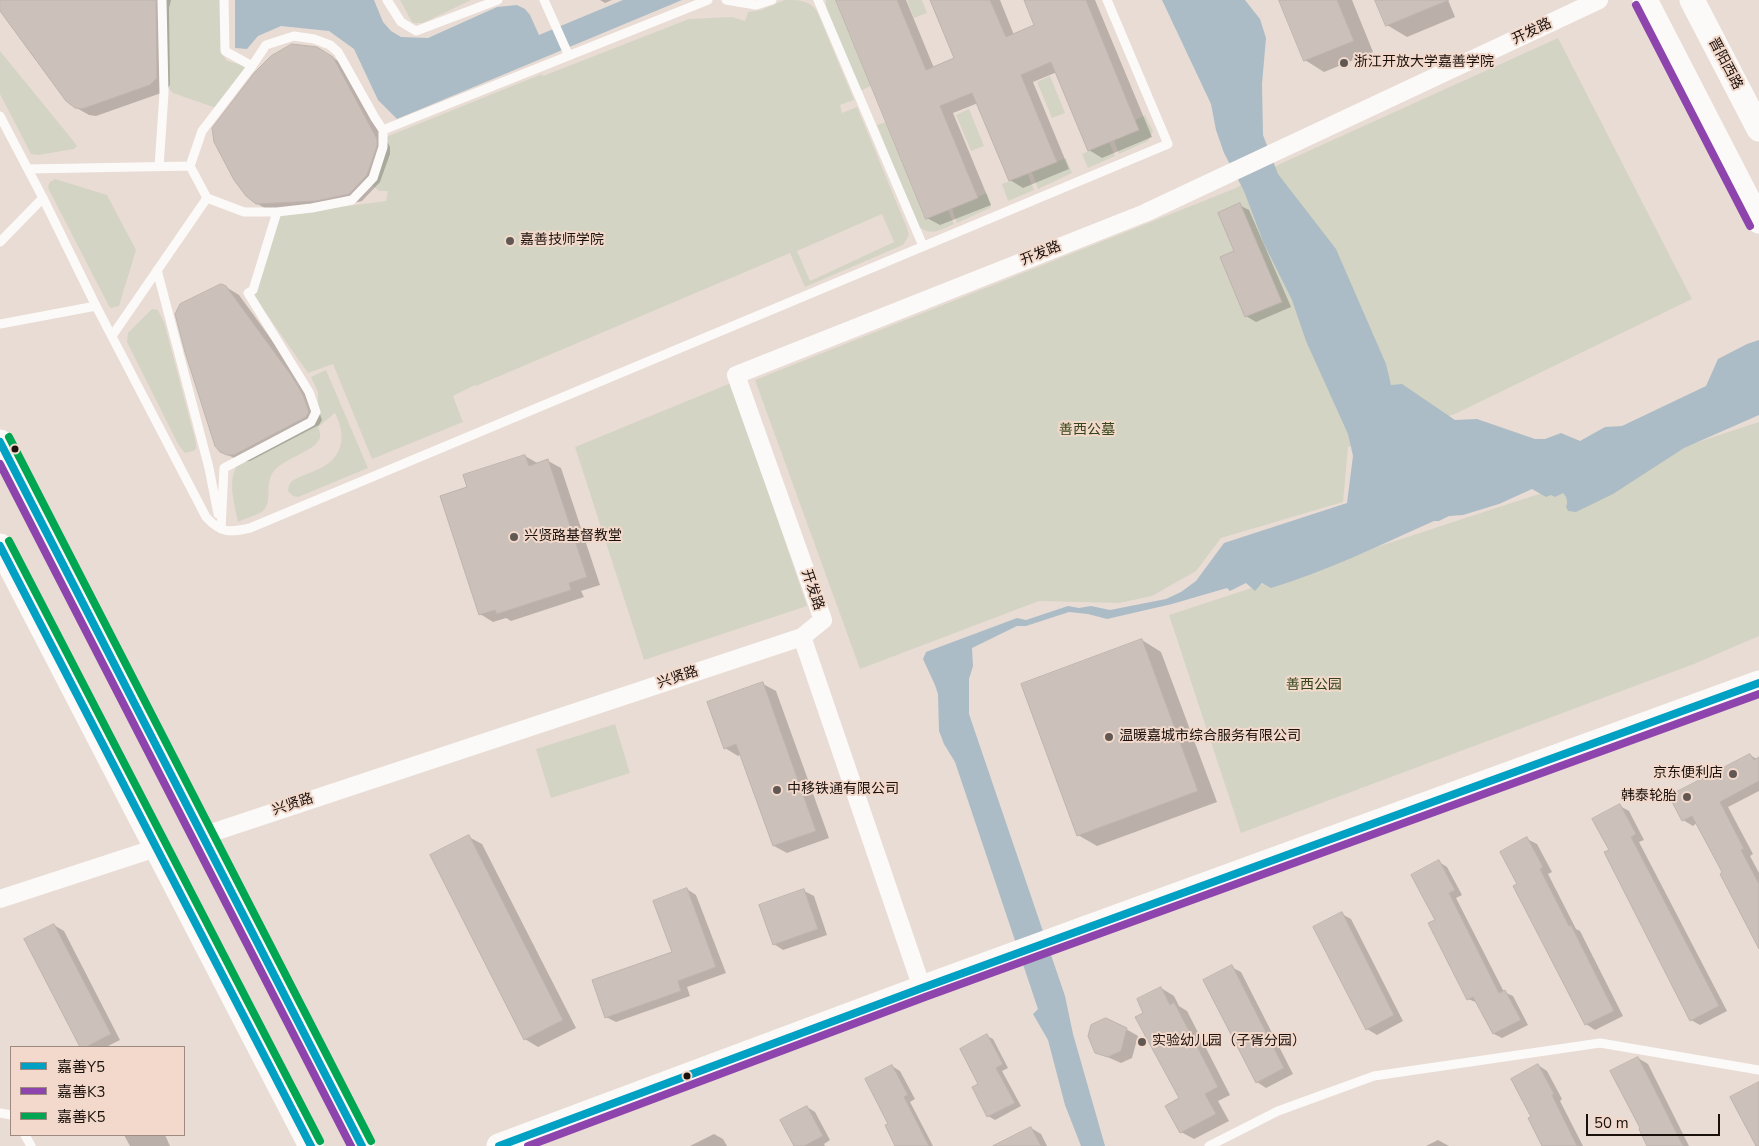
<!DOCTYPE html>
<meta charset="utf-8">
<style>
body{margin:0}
#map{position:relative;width:1759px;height:1146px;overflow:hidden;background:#e9dcd4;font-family:"Nunito Sans","Noto Sans SC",sans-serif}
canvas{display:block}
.legend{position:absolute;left:10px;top:1046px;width:175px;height:90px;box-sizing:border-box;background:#f2d9cb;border:1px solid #9c897f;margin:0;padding:6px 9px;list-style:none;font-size:15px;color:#1a110d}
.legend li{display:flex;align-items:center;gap:10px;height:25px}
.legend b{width:25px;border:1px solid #9c897f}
.scale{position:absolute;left:1586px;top:1114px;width:134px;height:22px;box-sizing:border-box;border:2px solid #1a110d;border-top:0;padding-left:6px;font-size:15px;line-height:18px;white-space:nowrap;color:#1a110d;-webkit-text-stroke:4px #f2d9cb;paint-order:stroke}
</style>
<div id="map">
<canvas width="1759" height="1146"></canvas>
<ul class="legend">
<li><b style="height:6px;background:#01a1c4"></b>嘉善Y5</li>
<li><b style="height:6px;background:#8e44ad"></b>嘉善K3</li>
<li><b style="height:6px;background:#00a651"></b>嘉善K5</li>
</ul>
<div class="scale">50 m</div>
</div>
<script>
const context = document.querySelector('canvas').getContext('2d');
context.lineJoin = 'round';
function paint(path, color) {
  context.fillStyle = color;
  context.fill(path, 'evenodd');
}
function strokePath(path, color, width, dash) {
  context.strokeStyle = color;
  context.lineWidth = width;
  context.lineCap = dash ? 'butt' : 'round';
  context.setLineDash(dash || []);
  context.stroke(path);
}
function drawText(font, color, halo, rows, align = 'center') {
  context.font = font + ' "Nunito Sans","Noto Sans SC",sans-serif';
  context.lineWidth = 4;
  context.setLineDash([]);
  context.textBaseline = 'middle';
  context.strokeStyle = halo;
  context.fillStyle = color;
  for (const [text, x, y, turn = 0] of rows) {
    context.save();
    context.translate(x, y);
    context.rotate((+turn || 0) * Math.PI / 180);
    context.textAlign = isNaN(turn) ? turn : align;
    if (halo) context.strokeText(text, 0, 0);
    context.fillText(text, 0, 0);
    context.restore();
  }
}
paint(new Path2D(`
 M164 0H220L222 54 227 61 246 66 216 108 173 93 166 85Z
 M400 0H471L423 23H415L412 22Z
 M785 0C799 0 809 0 817 11L854 100 840 105 842 113 857 107 907 228 909 235 903 245 805 287 790 253 476 386 475 385 453 396 463 422 372 459 333 364 308 373 254 296 280 215 386 201 388 191H379L371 184 386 137 542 74 543 76 689 19 732 17 745 21 748 12 761 10ZM882 214 894 242 810 281 797 251Z
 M826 0H836L871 86 860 91 826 6Z
 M907 0H922L927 13 914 18Z
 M1558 38 1692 299 1455 414 1348 447 1343 502 1221 538 1196 571 1152 596 1119 603 1039 601 860 669 755 380 1236 188 1282 163Z
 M0 51 71 138 77 146 74 149 38 155 31 154 0 94Z
 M1050 76 1065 113 1052 118 1037 82Z
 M969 109 984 146 971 151 956 115Z
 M1145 115 1153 131 1148 141 1119 154 1114 140 1139 130 1135 120Z
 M886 122 926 219 948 210 954 224C941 230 929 237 917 225L877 125Z
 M1109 142 1115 156 1088 168 1082 154Z
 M1066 158 1072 173 1038 189 1032 172Z
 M1028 174 1034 190 1008 201 1002 184Z
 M55 179 107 195 136 250 119 306 111 308 109 306 49 190 48 186 50 182Z
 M987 193 991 205 990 208 957 223 952 208Z
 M152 309 158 310 164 322 196 443V449L193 451 185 453 178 444 127 342 128 333Z
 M326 370 368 468 298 497 293 496 288 491 289 485 292 481C303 474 320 471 330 462 346 449 343 429 335 413L318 427C319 430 321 434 320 438 316 451 284 458 274 471 264 483 273 502 263 511 256 516 246 518 238 522 235 504 227 482 237 466L310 428 318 414V392L311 377Z
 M731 383 807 606 644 660 575 447Z
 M1759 422V636L1694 664 1241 833 1169 615Z
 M615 724 630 773 551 798 536 749Z`), '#d4d4c4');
paint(new Path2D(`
 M235 0H374L383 22 391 31 401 37 428 38 497 7 517 5 525 9 530 15 539 35 623 0H682L397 119 378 100 354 49 329 31 281 26 258 36 247 49 235 48Z
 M1162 0H1245L1260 19 1266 38 1262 84 1263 135 1278 174 1336 249 1386 364 1391 385 1402 384 1455 420 1477 419 1535 439H1545L1561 433 1580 441 1605 427 1622 426 1706 386 1718 359 1747 344 1759 340V415L1684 448 1613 494 1576 512 1568 511 1566 507C1568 502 1567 497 1563 493L1555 497 1551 495 1546 497 1532 489 1499 504 1463 515 1449 516 1439 521H1434C1380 545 1327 571 1271 588L1262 583 1255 591 1246 583 1230 591 1227 588 1172 604 1107 619 1088 614 1069 612 1026 626H1017L972 648 973 666 969 679V714L1065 996 1073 1034 1105 1146H1081L1065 1105 1048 1040 1033 1014 1038 1009 955 762 944 744 939 731 938 694 935 685 923 659 926 652 1017 618 1026 620 1068 606 1079 608 1091 606 1110 610 1166 599 1181 592 1196 581 1224 543 1347 503 1353 456 1348 434 1306 341 1292 300 1264 244 1244 191 1224 153 1216 130 1211 104Z`), '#abbcc6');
paint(new Path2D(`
 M0 0H171L169 8 170 85 164 92 96 116 89 115 75 107 0 9Z
 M600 0H612L605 3Z
 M838 0H906L934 68 956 58 932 0H1000L1014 35 1036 25 1026 0H1095L1152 137 1102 158 1089 150 1057 72 1033 82 1069 169 1023 188 1010 180 978 103 953 113 991 205 940 225 927 218Z
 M1280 0H1352L1373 52 1324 72 1305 60Z
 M1377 0H1448L1455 17 1407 37 1387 25Z
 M316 48 347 66 390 147V154L380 182 362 201 330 208 270 211 256 203Z
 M1239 205 1249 210 1291 307 1256 322 1246 316Z
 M226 287 239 295 304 384 316 403 322 420 319 425 250 461 241 462 221 451Z
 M525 456 539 464 548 461 561 468 600 585 581 591 584 597 511 621 506 618 493 622 480 614 469 488Z
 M1142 640 1161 652 1217 802 1097 846 1078 835Z
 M763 684 776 691 829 838 787 853 774 846 741 754 738 756 725 748Z
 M1750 755 1758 760 1759 759V791L1728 807 1753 854 1750 856 1759 873V947L1724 873 1697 823 1693 826 1683 820 1671 797Z
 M1620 806 1629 811 1644 840 1639 842 1727 1011 1700 1025 1691 1020 1611 850Z
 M469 837 482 844 576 1028 538 1047 525 1039Z
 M1527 839 1537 844 1552 872 1548 874 1576 929 1580 931 1623 1016 1595 1030 1586 1024 1519 885Z
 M1439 862 1447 867 1462 895 1456 898 1504 992 1513 996 1528 1025 1502 1038 1494 1034 1478 1003 1468 999 1437 920Z
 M687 889 696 895 726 973 687 987 690 996 616 1022 606 1017 674 953Z
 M804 891 814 896 827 935 783 950 774 944Z
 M1342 914 1351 919 1403 1021 1377 1035 1367 1029Z
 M54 925 64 931 120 1040 106 1047H82L26 940Z
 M1231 967 1241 972 1293 1074 1266 1088 1257 1082Z
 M1161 988 1174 996 1179 1006 1187 1011 1230 1095 1218 1101 1229 1121 1194 1139 1181 1132 1180 1099 1145 1014Z
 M1126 1029 1138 1036 1132 1058 1121 1063 1096 1052Z
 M987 1036 993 1039 1008 1068 1002 1071 1021 1106 995 1120 988 1116 973 1088 980 1084Z
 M1638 1058 1648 1064 1689 1146H1649Z
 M1538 1065 1547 1071 1562 1099 1560 1101 1583 1146H1543L1533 1117Z
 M892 1066 900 1071 915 1099 910 1102 933 1146H897L890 1124Z
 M807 1107 815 1112 830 1140 824 1144 825 1146H795Z
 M1031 1128 1041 1134 1047 1146H1007Z
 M714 1134 723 1139 727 1146H690Z
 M124 1135H165L170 1146H130Z
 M1438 1140 1449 1146H1426Z`), '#0003');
const building = new Path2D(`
 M0 0H156L157 78 150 85 82 109 75 108 66 101 0 11Z
 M836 0H897L926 70 954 58 930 0H990L1006 37 1034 25 1024 0H1086L1139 130 1088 151 1051 62 1021 75 1057 162 1009 181 972 93 940 106 978 198 926 219Z
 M1279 0H1337L1354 41 1304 61Z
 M1375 0H1449L1386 26Z
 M292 44 317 47 333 57 377 139V146L367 175 349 194 316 201 256 204 246 196 234 180 214 142 212 128 254 73 271 56Z
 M1240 203 1282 302 1245 317 1220 257 1234 251 1218 213Z
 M221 284 226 286 291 375 303 395 309 412 306 417 234 455H227L220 452 215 446 185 352 175 314 180 304Z
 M525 455 529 466 548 459 587 577 569 583 571 590 497 614 495 610 479 615 440 496 467 487 463 475Z
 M1142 639 1198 791 1077 836 1021 684Z
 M763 682 816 831 773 846 736 744 724 749 707 702Z
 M1750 754 1754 760 1759 757V781L1720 802 1744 849 1741 850 1759 884V949L1720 874 1722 872 1692 816 1682 821 1669 796Z
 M1620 804 1636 834 1631 837 1719 1006 1690 1021 1604 852 1609 850 1592 819Z
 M469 835 563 1020 524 1040 430 855Z
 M1527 837 1543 867 1540 869 1569 926 1571 925 1614 1011 1585 1025 1513 886 1517 884 1500 852Z
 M1439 860 1455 890 1449 893 1499 993 1505 990 1521 1020 1493 1034 1473 997 1467 1000 1428 923 1435 920 1411 875Z
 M687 888 716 967 678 981 681 991 605 1018 592 980 672 952 653 901Z
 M804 889 818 929 773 945 759 905Z
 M1342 912 1394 1015 1366 1030 1313 927Z
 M54 924 111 1034 86 1047H80L24 939Z
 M1232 965 1284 1068 1256 1083 1203 980Z
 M1161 987 1170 1005 1174 1002 1218 1087 1205 1094 1216 1114 1180 1133 1165 1106 1179 1098 1135 1017 1143 1013 1137 999Z
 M1106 1018 1127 1028 1121 1051 1108 1057 1095 1053 1088 1036 1091 1025Z
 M987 1034 1003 1064 996 1068 1015 1103 987 1117 972 1087 978 1084 960 1049Z
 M1638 1057 1661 1102 1683 1146H1647L1639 1129 1640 1128 1610 1071Z
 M1538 1064 1554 1094 1552 1095 1577 1146H1542L1528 1118 1531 1117 1511 1079Z
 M892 1065 908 1095 904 1097 929 1146H895L885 1125 888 1124 865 1079Z
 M1759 1082V1146H1756L1730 1097Z
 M807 1106 823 1136 804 1146H794L780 1120Z
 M1031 1127 1041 1146H993Z`);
paint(building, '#cbc0ba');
strokePath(building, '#beb3ae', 1);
strokePath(new Path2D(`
 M224 0 225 51 252 66 266 45 294 36 314 39 330 45 338 52 375 118 383 130 708 0
 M387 0 401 22 416 31 498 0
 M544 0 569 56
 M726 0 756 5 772 0
 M818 0 923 246
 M0 116 43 198 0 242
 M190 166 202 131 252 66
 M159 167 164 93 162 0
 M28 169 190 166 207 198 112 336
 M43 198 96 306
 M207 198 244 212H277
 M157 270 209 468 218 514
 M0 324 96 306 206 517C221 533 229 533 250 528L1168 144 1107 0
 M221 529 224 468 311 422 316 412 309 392 248 293 253 290 277 212 312 208 352 200 373 178 383 147V130
 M0 1113 11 1115
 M25 1135 31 1146
 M1209 1146 1278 1111 1374 1076 1600 1043 1759 1070`), '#fcfaf9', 9);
strokePath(new Path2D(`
 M802 637 823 620 736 375 1145 213 1599 0
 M202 836 802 637 922 988
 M0 899 156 848`), '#fcfaf9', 18);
strokePath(new Path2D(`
 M1645 0 1759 221
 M1692 0 1759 129
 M0 442 362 1146
 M0 546 311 1146
 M499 1146 922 988 1759 683`), '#fcfaf9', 25);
strokePath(new Path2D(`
 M0 442 362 1146
 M0 546 311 1146
 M499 1146 922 988 1759 683`), '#01a1c4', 8);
strokePath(new Path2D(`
 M1636 5 1750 226
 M0 464 351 1146
 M528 1146 925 997 1759 694`), '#8e44ad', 8);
strokePath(new Path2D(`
 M9 437 371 1141
 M9 541 320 1141`), '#00a651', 8);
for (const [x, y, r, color] of [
 [1344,63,5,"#625853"],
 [510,241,5,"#625853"],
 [15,449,4.5,"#1a110d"],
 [514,537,5,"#625853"],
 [1109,737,5,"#625853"],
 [1733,774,5,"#625853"],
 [777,790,5,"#625853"],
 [1687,797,5,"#625853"],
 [1142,1042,5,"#625853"],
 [687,1076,4.5,"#1a110d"]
]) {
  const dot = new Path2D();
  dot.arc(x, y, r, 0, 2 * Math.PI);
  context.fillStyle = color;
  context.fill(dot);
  strokePath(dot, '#f2d9cb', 2);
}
drawText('14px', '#1a110d', '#f2d9cb', [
 ["开发路",1532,32,-25],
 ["晋阳西路",1725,64,62],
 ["开发路",1041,254,-22],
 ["开发路",812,590,71],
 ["兴贤路",678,678,-18],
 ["兴贤路",293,805,-18]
]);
drawText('14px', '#1a110d', '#f2d9cb', [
 ["浙江开放大学嘉善学院",1354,63],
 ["嘉善技师学院",520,241],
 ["兴贤路基督教堂",524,537],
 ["温暖嘉城市综合服务有限公司",1119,737],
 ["京东便利店",1723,774,"right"],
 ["中移铁通有限公司",787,790],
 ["韩泰轮胎",1677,797,"right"],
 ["实验幼儿园（子胥分园）",1152,1042]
], 'left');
drawText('14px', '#334519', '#f2d9cb', [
 ["善西公墓",1087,431],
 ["善西公园",1314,686]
]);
</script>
